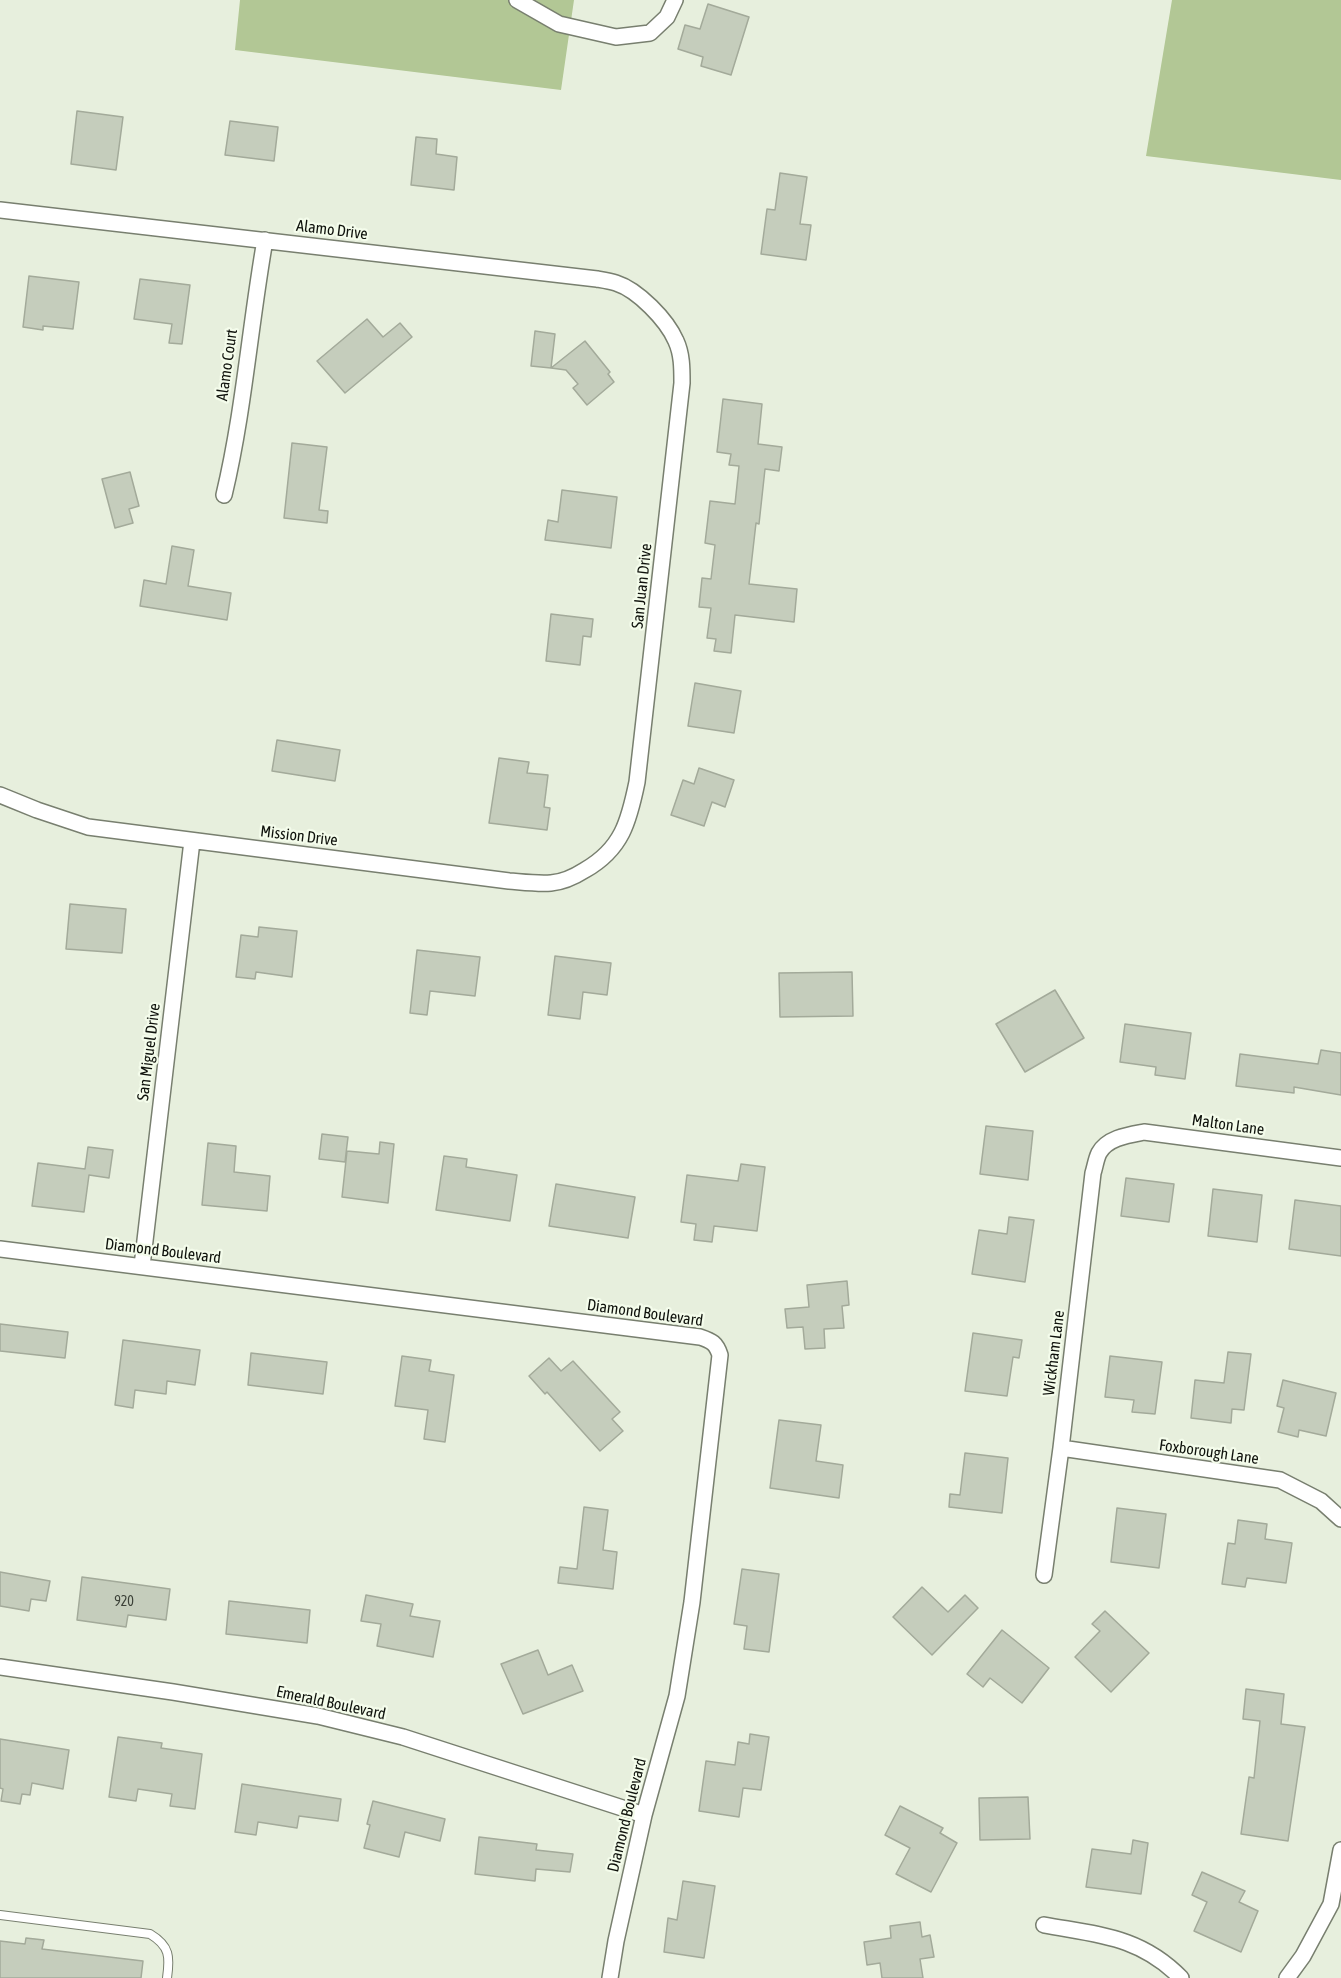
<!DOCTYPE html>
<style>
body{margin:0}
canvas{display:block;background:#e7efdd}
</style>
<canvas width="1341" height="1978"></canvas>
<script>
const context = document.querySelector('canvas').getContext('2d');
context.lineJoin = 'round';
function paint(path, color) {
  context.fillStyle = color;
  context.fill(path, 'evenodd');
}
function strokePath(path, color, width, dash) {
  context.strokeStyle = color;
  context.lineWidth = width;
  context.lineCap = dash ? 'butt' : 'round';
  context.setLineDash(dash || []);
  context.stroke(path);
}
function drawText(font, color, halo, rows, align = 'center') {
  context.font = font + ' "Asap Condensed",sans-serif';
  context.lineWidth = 4.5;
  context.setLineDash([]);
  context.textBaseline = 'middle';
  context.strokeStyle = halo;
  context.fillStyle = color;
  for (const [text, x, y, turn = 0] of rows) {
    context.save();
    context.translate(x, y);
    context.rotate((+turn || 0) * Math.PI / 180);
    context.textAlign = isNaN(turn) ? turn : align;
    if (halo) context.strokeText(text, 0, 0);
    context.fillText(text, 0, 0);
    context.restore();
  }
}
paint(new Path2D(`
 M240 0H574L561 90 235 50Z
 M1172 0H1341V180L1146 156Z`), '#b2c795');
const building = new Path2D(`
 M708 4 749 17 731 75 701 66 703 57 678 49 685 25 700 29Z
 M77 111 123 117 116 170 71 164Z
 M230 121 278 127 274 161 225 155Z
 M416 137 437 139 436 154 457 157 454 190 411 185Z
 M780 173 807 177 800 224 811 225 806 260 761 254 767 209 775 210Z
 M29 276 79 282 73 329 43 326V330L23 327Z
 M140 279 190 285 182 344 169 343 172 324 134 319Z
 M367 319 383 337 400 323 412 337 345 393 317 361Z
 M535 331 555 334 551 368 531 366Z
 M585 341 610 372 608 374 614 382 587 405 573 388 578 384 566 370 551 368Z
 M723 399 762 404 758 444 782 447 779 471 765 469 759 524 756 523 749 584 797 589 794 622 735 615 731 653 714 651 716 639 707 638 711 608 699 607 702 578 711 579 715 545 705 543 710 501 735 504 739 466 729 465 731 454 717 452Z
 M292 443 327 447 319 510 328 511 327 523 284 518Z
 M130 472 139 506 129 509 133 523 115 528 102 479Z
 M562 490 617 497 611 548 545 540 548 520 558 522Z
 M172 546 194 550 188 586 231 593 227 620 140 606 144 580 166 584Z
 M551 614 593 619 591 637 583 636 580 665 546 661Z
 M695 683 741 691 734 733 688 726Z
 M277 740 340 750 335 781 272 771Z
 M499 758 529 762 527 773 548 775 544 807 550 808 547 830 489 823Z
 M699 768 734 780 725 807 712 802 704 826 671 815 683 780 694 784Z
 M70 904 126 909 122 953 66 949Z
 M259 927 297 931 292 977 256 972 255 979 236 977 241 935 258 937Z
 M417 950 480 957 475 996 430 991 427 1015 410 1013Z
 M555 956 611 963 607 995 583 992 580 1019 548 1015Z
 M852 972 853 1016 780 1017 779 973Z
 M1055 990 1084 1038 1025 1072 996 1024Z
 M1125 1024 1191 1033 1185 1079 1155 1075 1156 1067 1120 1062Z
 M1321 1050 1341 1053V1095L1294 1087V1093L1236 1086 1240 1054 1318 1064Z
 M986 1126 1033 1131 1028 1180 980 1174Z
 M322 1134 348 1137 345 1162 319 1159Z
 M380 1142 394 1144 388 1203 342 1197 347 1151 379 1154Z
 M208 1143 236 1146 234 1172 270 1176 267 1211 202 1205Z
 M88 1147 113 1150 109 1178 89 1175 84 1212 32 1206 38 1163 85 1169Z
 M444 1156 467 1159 466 1167 517 1175 510 1221 436 1210Z
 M741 1164 765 1167 757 1231 714 1226 712 1242 694 1240 696 1224 681 1222 687 1175 738 1181Z
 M1126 1178 1174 1184 1169 1222 1121 1216Z
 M556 1184 635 1197 628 1238 549 1226Z
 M1213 1189 1262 1195 1257 1242 1208 1236Z
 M1295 1200 1341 1206V1256L1289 1249Z
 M1009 1217 1034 1220 1025 1282 972 1274 979 1230 1007 1234Z
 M847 1281 849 1305 842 1306 844 1328 824 1329 825 1348 805 1349 803 1327 787 1328 785 1309 809 1307 807 1285Z
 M0 1324 68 1332 65 1358 0 1351Z
 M973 1333 1022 1340 1019 1358 1013 1357 1007 1396 965 1391Z
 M123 1340 200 1350 195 1385 167 1381 166 1394 135 1390 133 1408 115 1405Z
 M1228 1352 1251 1354 1244 1410 1232 1409 1231 1423 1191 1418 1195 1380 1224 1383Z
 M251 1353 327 1362 323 1394 248 1385Z
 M402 1356 431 1360 429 1371 454 1375 445 1442 424 1439 428 1410 395 1406Z
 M1110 1356 1162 1362 1155 1414 1132 1412 1134 1400 1105 1397Z
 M549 1358 561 1371 573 1361 620 1412 612 1419 623 1431 600 1451 547 1392 545 1394 529 1376Z
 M1283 1380 1336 1393 1326 1436 1299 1430 1298 1437 1278 1432 1284 1408 1277 1406Z
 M779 1420 821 1425 816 1461 843 1465 839 1498 770 1488Z
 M965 1453 1008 1458 1002 1513 949 1507 950 1494 960 1495Z
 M584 1507 608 1510 603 1550 617 1552 613 1589 558 1583 560 1567 577 1569Z
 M1117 1508 1166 1514 1159 1568 1111 1562Z
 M1238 1520 1267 1524 1265 1539 1292 1543 1286 1583 1247 1578 1245 1587 1222 1584 1228 1543 1235 1544Z
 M742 1569 779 1574 769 1652 744 1649 747 1626 734 1624Z
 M0 1572 50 1581 46 1601 31 1599 29 1611 0 1606Z
 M82 1577 170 1589 166 1620 128 1615 126 1627 77 1620Z
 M922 1587 948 1612 965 1595 978 1608 932 1655 893 1617Z
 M366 1595 413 1604 410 1616 440 1621 433 1657 377 1646 381 1624 361 1621Z
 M229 1601 310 1610 307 1643 226 1634Z
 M1105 1611 1149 1653 1111 1692 1075 1657 1100 1631 1092 1624Z
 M1002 1630 1049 1668 1022 1703 990 1678 983 1687 967 1674Z
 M538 1650 548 1675 572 1665 583 1691 523 1714 501 1664Z
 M1246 1689 1284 1694 1281 1724 1305 1727 1288 1841 1241 1834 1249 1777 1254 1778 1260 1721 1243 1719Z
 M750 1734 769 1737 761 1790 743 1788 739 1817 699 1811 706 1761 735 1765 738 1742 749 1744Z
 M118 1737 162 1743 161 1748 202 1754 195 1809 170 1806 172 1794 138 1789 136 1801 109 1797Z
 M0 1739 69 1750 63 1789 32 1783 30 1795 22 1794 20 1804 1 1801 3 1789 0 1788Z
 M242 1784 341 1799 338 1821 299 1816 297 1828 258 1822 256 1835 235 1832Z
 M1028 1797 1030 1839 980 1840 979 1798Z
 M373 1801 445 1819 440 1841 405 1832 399 1857 364 1848 370 1825 367 1824Z
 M900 1806 943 1828 940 1833 957 1843 931 1892 896 1874 910 1848 885 1835Z
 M479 1837 537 1844 536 1850 573 1854 570 1872 536 1869 535 1881 475 1874Z
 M1133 1840 1148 1843 1141 1894 1086 1887 1092 1849 1131 1854Z
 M1202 1872 1245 1891 1239 1902 1258 1911 1241 1952 1194 1931 1207 1902 1192 1895Z
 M683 1881 715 1886 704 1958 664 1952 668 1918 677 1920Z
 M920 1922 922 1937 930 1935 934 1957 920 1959 923 1978H882L880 1963 867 1965 864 1942 891 1938 890 1926Z
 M26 1938 44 1940 42 1949 143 1961 141 1978H0V1941L25 1944Z`);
paint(building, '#c5cdbc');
strokePath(building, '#a3aa9a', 1.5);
const service = new Path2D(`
 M0 1915 150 1934C170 1946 170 1957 167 1978`);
const minor = new Path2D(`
 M517 0 559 24 616 37 650 33 667 17 675 0
 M0 210 597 279C603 280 610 281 616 283 638 290 667 320 676 341 682 354 682 368 682 383L637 782C629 821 622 849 585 870 574 877 564 882 551 883 537 884 522 882 509 881L88 827 37 810 0 795
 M224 495C244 411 250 325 265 240
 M0 1249 700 1337C712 1341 716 1343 720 1355L692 1602 677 1696 644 1815 616 1941 610 1978
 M142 1266 192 841
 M1061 1448 1280 1480 1321 1501 1341 1519
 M1044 1575 1061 1448 1093 1173C1095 1167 1096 1159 1099 1153 1107 1138 1128 1135 1144 1132L1341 1158
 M0 1667 173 1692 318 1716 403 1737 644 1815
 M1044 1925C1098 1935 1140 1936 1181 1978
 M1287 1978 1303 1956 1331 1904 1341 1850`);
strokePath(service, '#787f6f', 10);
strokePath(minor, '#787f6f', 18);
strokePath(service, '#fff', 8);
strokePath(minor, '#fff', 15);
drawText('14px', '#3c4138', null, [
 ["920",124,1602]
]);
drawText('16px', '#0f120c', '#f4fceb', [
 ["Alamo Drive",332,230,7],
 ["Alamo Court",227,365,-82],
 ["San Juan Drive",642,586,-84],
 ["Mission Drive",299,836,7],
 ["San Miguel Drive",149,1052,-83],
 ["Malton Lane",1228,1125,8],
 ["Diamond Boulevard",163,1251,7],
 ["Diamond Boulevard",645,1313,8],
 ["Wickham Lane",1054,1353,-83],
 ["Foxborough Lane",1209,1452,8],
 ["Emerald Boulevard",331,1703,12],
 ["Diamond Boulevard",627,1815,-76]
]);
</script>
